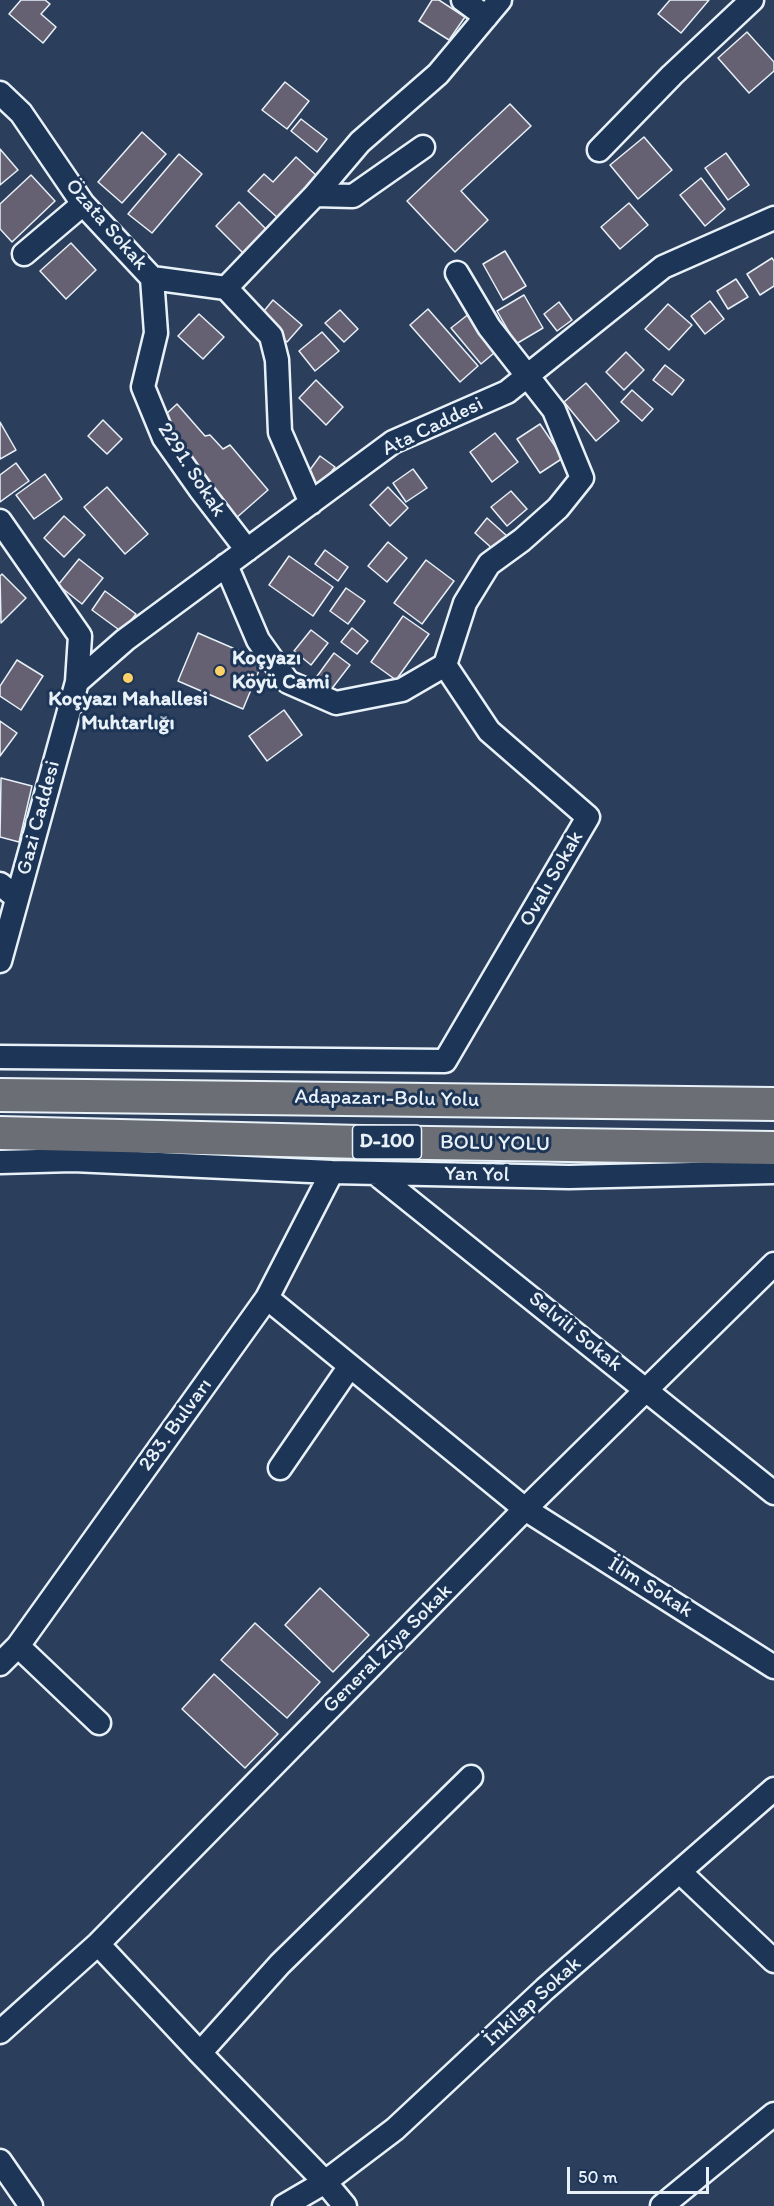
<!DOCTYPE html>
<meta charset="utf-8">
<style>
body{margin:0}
#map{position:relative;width:774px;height:2206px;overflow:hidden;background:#2b3e5c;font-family:Itim,sans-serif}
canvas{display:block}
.scale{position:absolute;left:567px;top:2167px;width:142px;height:27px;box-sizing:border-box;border:3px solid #e8f1f8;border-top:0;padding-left:8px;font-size:18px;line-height:21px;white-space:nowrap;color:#e8f1f8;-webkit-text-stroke:4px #1d3557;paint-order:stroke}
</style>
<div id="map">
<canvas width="774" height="2206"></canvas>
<div class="scale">50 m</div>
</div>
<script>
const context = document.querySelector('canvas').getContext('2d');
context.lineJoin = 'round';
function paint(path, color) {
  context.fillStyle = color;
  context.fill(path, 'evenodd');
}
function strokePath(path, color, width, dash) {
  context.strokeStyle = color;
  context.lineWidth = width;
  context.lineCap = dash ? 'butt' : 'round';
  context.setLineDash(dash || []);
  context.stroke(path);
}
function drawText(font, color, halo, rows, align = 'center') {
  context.font = font + ' Itim,sans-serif';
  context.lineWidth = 6;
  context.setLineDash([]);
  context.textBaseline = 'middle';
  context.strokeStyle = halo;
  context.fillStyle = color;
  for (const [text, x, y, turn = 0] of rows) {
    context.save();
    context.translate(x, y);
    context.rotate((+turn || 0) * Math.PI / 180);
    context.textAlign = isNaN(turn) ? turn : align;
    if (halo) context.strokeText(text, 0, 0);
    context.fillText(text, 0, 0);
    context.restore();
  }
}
const building = new Path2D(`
 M21 0H45L50 4 41 14 56 27 43 43 9 14Z
 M432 0H439L465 17 449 40 419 21Z
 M670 0H709L681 33 658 14Z
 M747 32 774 62V71L749 93 718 58Z
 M285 82 309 101 287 129 262 110Z
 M510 104 531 126 461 191 488 220 455 252 407 201Z
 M301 119 327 139 317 152 291 131Z
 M142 132 166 154 122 203 98 182Z
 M644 137 672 170 638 199 610 165Z
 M0 149 18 170 0 185Z
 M726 153 749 185 728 200 705 168Z
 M179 154 202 174 152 233 128 214Z
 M296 157 317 176 279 219 248 191 264 174 273 182Z
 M31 175 55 201 12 242 0 229V204Z
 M701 178 725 209 705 226 680 195Z
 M239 202 267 230 243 253 216 226Z
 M629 203 648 225 620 249 601 227Z
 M71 243 96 270 66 299 40 271Z
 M505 251 526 286 503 300 483 264Z
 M772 258 774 261V286L760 295 747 274Z
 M736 279 748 297 728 309 717 291Z
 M524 295 543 328 516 344 497 311Z
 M273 300 302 325 287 342 259 317Z
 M710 301 724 319 705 334 691 316Z
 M559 302 572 320 557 331 544 314Z
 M668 304 692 325 669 350 645 329Z
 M428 309 478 366 460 382 410 325Z
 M340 310 358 329 344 342 325 323Z
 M470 313 500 348 481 364 451 328Z
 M199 314 224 337 203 359 178 336Z
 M322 332 339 351 315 371 299 351Z
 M626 352 644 370 624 390 606 372Z
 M665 365 684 380 672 395 653 380Z
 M316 380 343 407 326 425 299 398Z
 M586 383 619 421 596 441 564 402Z
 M632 390 653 409 642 421 621 402Z
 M177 404 205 436 210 435 223 449 230 445 268 490 235 519 170 433 165 415Z
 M103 420 122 439 107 454 88 436Z
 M0 422 16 450 0 459Z
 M540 424 563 458 540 473 517 439Z
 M495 433 518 462 492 482 470 452Z
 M320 456 335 467 318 489 304 478Z
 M16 463 29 481 0 502V475Z
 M413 469 427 488 406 502 393 483Z
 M45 474 62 499 34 519 16 495Z
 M107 487 148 534 125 554 84 507Z
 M388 487 408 508 390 526 370 505Z
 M511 491 527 509 507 526 491 507Z
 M64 516 85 535 64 557 44 538Z
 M487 518 507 536 494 550 475 533Z
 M388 542 407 558 387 582 368 566Z
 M325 550 348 567 338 581 315 564Z
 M289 556 333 587 313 616 269 585Z
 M79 559 103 578 82 604 58 585Z
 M426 560 454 581 422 624 394 603Z
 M2 574 26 598 1 623 0 576Z
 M346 588 365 601 348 624 330 611Z
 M105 591 136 614 122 632 92 610Z
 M403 616 429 634 396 680 371 662Z
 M352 628 368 641 357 654 341 642Z
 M311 630 328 643 311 665 294 651Z
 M198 633 263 661 243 709 178 681Z
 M334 653 350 665 330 691 315 679Z
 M17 660 43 676 21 710 0 696V686Z
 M284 710 302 735 267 761 249 736Z
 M0 721 17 733 0 756Z
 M1 778 32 786 19 842 0 837Z
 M320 1588 369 1635 333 1672 285 1625Z
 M255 1623 320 1682 287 1718 221 1660Z
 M214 1674 278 1734 245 1768 182 1709Z`);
paint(building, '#656072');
strokePath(building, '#e8f1f8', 1.5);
const minor = new Path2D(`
 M463 0 486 17
 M0 93 21 113 83 204 152 278 226 288 271 336 277 360 280 432 311 503
 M599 150 672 75 752 0
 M315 195 360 142 438 74 500 0
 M24 254 83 204
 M152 278 156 333 143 387 164 438 200 489 247 550
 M226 288 315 195 353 196 423 147
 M0 521 80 636 77 682 0 961
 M226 565 258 640 288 682 336 703 402 690 445 665 465 603 489 564 522 540 558 508 582 478 554 410 489 327 457 273
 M77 682 125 640 393 442 507 392 663 267 774 218
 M0 884 17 898
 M0 1057 445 1061 588 817 489 731 445 665
 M0 1162 73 1160 332 1172 569 1177 774 1172
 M375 1173 774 1493
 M267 1298 525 1509 774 1667
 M280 1468 350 1366
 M18 1646 99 1723
 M0 1664 18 1646 267 1298 332 1172
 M680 1872 774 1961
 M98 1944 200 2053 325 2182 345 2206
 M0 2032 98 1944 525 1509 774 1264
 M200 2053 280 1964 471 1777
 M0 2161 31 2206
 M284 2206 325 2182 395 2129 545 1989 774 1789
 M662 2206 774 2114`);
const highway = new Path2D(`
 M0 1095 774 1104
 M0 1133 361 1142 774 1148`);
strokePath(minor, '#e8f1f8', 27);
strokePath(highway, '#e8f1f8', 36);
strokePath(minor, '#1d3557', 22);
strokePath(highway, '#6b6f75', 32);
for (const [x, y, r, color] of [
 [220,671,6,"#ffd166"],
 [128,678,6,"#ffd166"]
]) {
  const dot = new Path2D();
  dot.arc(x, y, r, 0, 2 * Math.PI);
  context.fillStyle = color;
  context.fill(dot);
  strokePath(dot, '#1d3557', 2);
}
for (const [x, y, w] of [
 [387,1142,69]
]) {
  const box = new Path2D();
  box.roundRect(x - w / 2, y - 17, w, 34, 4.5);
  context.fillStyle = '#1d3557';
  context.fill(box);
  strokePath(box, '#e8f1f8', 1.5);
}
drawText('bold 20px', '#e8f1f8', null, [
 ["D-100",387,1142]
]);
drawText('21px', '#e8f1f8', '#1d3557', [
 ["Özata Sokak",106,225,49],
 ["Ata Caddesi",433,427,-26],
 ["2291. Sokak",191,470,57],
 ["Gazi Caddesi",39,818,-75],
 ["Ovalı Sokak",552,879,-60],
 ["Adapazarı-Bolu Yolu",387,1099,1],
 ["BOLU YOLU",495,1144,1],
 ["Yan Yol",477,1175,1],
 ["Selvili Sokak",575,1332,39],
 ["283. Bulvarı",176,1425,-54],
 ["İlim Sokak",650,1588,32],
 ["General Ziya Sokak",388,1649,-45],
 ["İnkilap Sokak",533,2002,-42]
]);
drawText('bold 21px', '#e8f1f8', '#1d3557', [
 ["Koçyazı",232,659],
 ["Köyü Cami",232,683],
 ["Koçyazı Mahallesi",128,700,"center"],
 ["Muhtarlığı",128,724,"center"]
], 'left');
</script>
